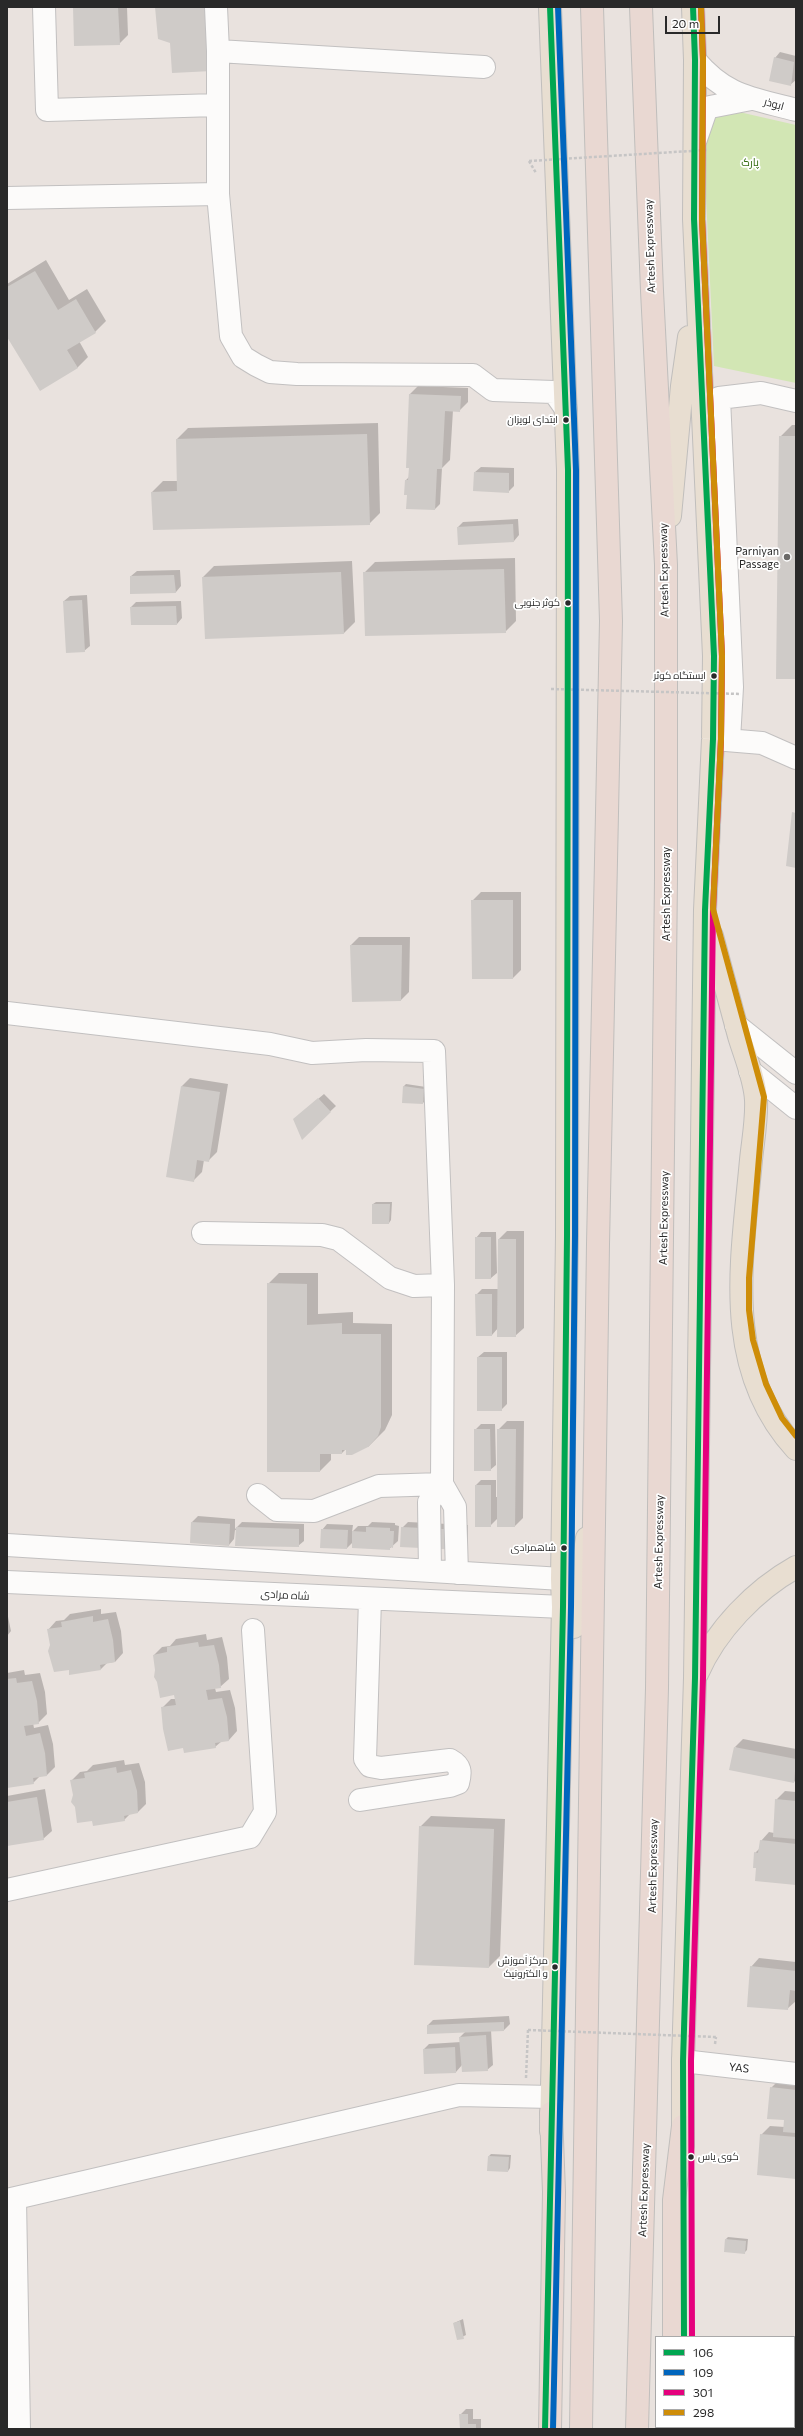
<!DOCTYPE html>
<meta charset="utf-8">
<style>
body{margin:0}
#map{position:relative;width:803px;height:2436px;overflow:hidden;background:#e9e2de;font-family:Commissioner,sans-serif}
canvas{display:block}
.frame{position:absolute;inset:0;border:8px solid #292929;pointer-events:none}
.legend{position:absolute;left:655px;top:2336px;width:140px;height:92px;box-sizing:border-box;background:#fff;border:1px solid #a9a9a9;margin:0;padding:5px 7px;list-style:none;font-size:12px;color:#292929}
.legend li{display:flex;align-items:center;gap:8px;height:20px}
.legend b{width:20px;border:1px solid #a9a9a9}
.scale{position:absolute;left:665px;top:16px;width:55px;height:18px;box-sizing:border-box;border:2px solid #292929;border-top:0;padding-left:5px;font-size:12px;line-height:14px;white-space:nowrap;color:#292929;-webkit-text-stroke:3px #fff;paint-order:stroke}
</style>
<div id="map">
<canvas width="803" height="2436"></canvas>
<div class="frame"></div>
<ul class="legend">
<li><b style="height:5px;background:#00a651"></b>106</li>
<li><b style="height:5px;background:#0065bd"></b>109</li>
<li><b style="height:5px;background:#e5007d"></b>301</li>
<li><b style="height:5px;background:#ce8d08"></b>298</li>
</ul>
<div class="scale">20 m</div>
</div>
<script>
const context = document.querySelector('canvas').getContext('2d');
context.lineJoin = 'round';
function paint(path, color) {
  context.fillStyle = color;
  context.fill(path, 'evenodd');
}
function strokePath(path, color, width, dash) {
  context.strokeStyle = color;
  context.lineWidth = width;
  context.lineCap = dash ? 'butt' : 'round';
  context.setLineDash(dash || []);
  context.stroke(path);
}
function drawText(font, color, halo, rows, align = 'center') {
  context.font = font + ' Commissioner,Cairo,sans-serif';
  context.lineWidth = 3.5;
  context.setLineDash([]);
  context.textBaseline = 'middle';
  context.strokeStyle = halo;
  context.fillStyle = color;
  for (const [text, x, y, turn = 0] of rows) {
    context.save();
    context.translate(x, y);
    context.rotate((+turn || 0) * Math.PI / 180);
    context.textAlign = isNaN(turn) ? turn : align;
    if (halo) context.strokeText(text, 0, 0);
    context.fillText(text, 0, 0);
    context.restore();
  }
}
paint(new Path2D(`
 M726 109 796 125V383L714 366 704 154C706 130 705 124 726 109Z`), '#d2e6b4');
paint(new Path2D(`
 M74 7H127L128 35 119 44Z
 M780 52 796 56V80L790 85 775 58Z
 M46 260 69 300 87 289 106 321 95 332 79 341 88 357 77 368 7 335V284Z
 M418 386 468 388V402L459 411 453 410 450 460 442 468 440 504 435 509 408 494 406 480 409 477 410 394Z
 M378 423 380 513 369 524 152 492 163 481H178L177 439 188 428Z
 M792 425H796V678L780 437Z
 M481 467 514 468V486L508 492 475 472Z
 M518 519 519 535 514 541 458 527 463 522Z
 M515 558 516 621 505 632 364 573 375 562Z
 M352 561 355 622 344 633 203 577 214 566Z
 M180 570 181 586 176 592 131 593V576L137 571Z
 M87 595 90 646 84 651 64 601 70 596Z
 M181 601 182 618 177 624 131 607 136 602Z
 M481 892H521V970L513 978 472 901Z
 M359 937H410L409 992 401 1000 351 945Z
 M190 1078 228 1084 217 1152 208 1161 204 1160 202 1172 193 1181 167 1176 182 1086Z
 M406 1084 426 1087 425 1101 423 1103 403 1102 404 1086Z
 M324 1094 336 1106 302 1138 300 1114Z
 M376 1202H392L391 1220 389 1223 373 1204Z
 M507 1231H524V1328L515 1336 498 1328 492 1335 476 1295 482 1289H499V1239Z
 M481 1232H496L497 1273 491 1278H476V1238Z
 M279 1273H318V1314L353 1312V1323L392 1324V1415L385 1430 368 1447 347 1448 342 1453H331V1460L320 1471H268V1284Z
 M484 1352H507V1404L501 1410 478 1357Z
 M507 1421H524L523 1518 515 1526 498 1518 490 1526 476 1485 481 1480H496V1497H498V1430Z
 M481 1424H495L496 1465 490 1470 475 1430Z
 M198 1516 235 1519V1529L242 1522 304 1524V1541L298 1546 235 1530 234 1539 229 1545 191 1542 192 1522Z
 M372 1522 395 1523V1525L399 1526 398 1541 389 1549 353 1542 347 1548 322 1530 327 1524 353 1525 352 1532 358 1526H368Z
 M408 1522 468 1525V1543L462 1549 402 1528Z
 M101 1609V1614L116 1612 121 1631 123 1653 115 1662 107 1663 101 1669 70 1674 69 1669 51 1645 48 1630 56 1621 64 1620 70 1614Z
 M7 1612 11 1631 7 1636Z
 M206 1634 207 1640 222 1637 227 1657 229 1679 220 1687 215 1688 216 1692 230 1690 235 1708 237 1731 229 1740 222 1741 215 1747H184L162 1708 171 1699H176L175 1694 156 1670 154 1655 162 1647 170 1646 176 1639Z
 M24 1670 25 1675 40 1673 45 1692 47 1714 38 1723H33L34 1728 48 1725 53 1744 55 1767 47 1775 40 1776 33 1783 7 1787V1673Z
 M743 1739 796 1749V1780L794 1782 735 1747Z
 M124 1760 125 1765 139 1763 145 1782 146 1804 138 1812 130 1814 124 1820H93L74 1796 71 1781 80 1772 87 1771 93 1765Z
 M45 1789 52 1831 43 1839 7 1845V1796Z
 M785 1791 796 1792V1884L757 1868 755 1853 760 1848 761 1841 769 1832 774 1833 776 1800Z
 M431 1816 505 1819 500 1956 489 1967 420 1827Z
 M759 1958 796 1962V2001L787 2009 751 1967Z
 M509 2016 510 2024 504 2030H491L493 2065 487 2070 462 2065 456 2072 424 2049 429 2044 461 2042 460 2037 466 2031 428 2025 433 2020Z
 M779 2080 796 2081V2178L761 2135 770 2126 785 2127V2119L771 2088Z
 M491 2154 511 2155 510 2168 508 2171 489 2156Z
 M728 2237 748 2239 747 2250 744 2253 726 2239Z
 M463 2319 466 2335 458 2339 454 2323Z
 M466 2409H473V2419H481V2429H461L460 2415Z`), '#0003');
paint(new Path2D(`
 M73 7H118L120 45 74 46Z
 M155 7H208L212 71 172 73 170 43 158 39Z
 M774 57 794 62 791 86 769 81Z
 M35 271 58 310 76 299 96 333 67 350 78 368 40 391 7 337V287Z
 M409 394 461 396 460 412 445 411 442 469H437L435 510 406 509 407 495H404L405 480H408L409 468H406Z
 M367 434 370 525 153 530 151 492 177 491 176 439Z
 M779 436H796V679H776Z
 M474 472 509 473V493L473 491Z
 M513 524 514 542 458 545 457 527Z
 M504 569 506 633 365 636 363 572Z
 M341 572 344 634 205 639 202 577Z
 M174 575 176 593 130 594V576Z
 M82 600 85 652 66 653 63 601Z
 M176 606 177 625H131L130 607Z
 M792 812 796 813V868L786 866Z
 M471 900H513V979H472Z
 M350 945H402L401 1001 352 1002Z
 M181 1086 220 1092 209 1162 197 1160 194 1182 166 1177Z
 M403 1086 424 1089 423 1104 402 1103Z
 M318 1098 331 1112 302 1140 293 1119Z
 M372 1204H390L389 1224H372Z
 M475 1237H491V1279H475Z
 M498 1239H516V1337H497Z
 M267 1283 307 1284V1325L342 1323V1334H381V1427L378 1436 368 1447 352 1455H346V1450H342V1454H320V1472H267Z
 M475 1294H492V1336H476Z
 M477 1357H502V1411H477Z
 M474 1429H490L491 1471H474Z
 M497 1429H516L515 1527H497Z
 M475 1485H491V1527H475Z
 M191 1522 230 1524 229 1546 190 1543Z
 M236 1527 299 1529V1547L235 1546Z
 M366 1527 390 1528V1531H394L393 1548 390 1547V1550L352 1548V1531L366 1532Z
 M401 1527 463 1530V1550L400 1547Z
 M321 1529 348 1530 347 1549 320 1548Z
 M93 1616V1622L108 1619 113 1640 115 1662 100 1665 101 1670 69 1675V1670L54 1672 48 1651 50 1645 47 1629 62 1627 61 1622Z
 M198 1642 199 1647 214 1645 219 1665 221 1688 206 1690 208 1700 222 1698 227 1717 229 1741 215 1743 216 1748 184 1753 183 1748 168 1751 163 1729 161 1707 176 1705 174 1695 160 1698 157 1682 154 1677 155 1670 153 1655 167 1652V1647Z
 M16 1678 17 1683 32 1681 37 1701 39 1724 24 1726 26 1736 40 1733 45 1753 47 1776 33 1778 34 1784 7 1788V1679Z
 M734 1747 796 1759 794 1783 729 1770Z
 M116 1767 117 1773 131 1770 137 1791 138 1813 124 1816 125 1821 93 1826 92 1821 77 1823 75 1807 71 1802 73 1795 70 1780 85 1778 84 1773Z
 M37 1797 44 1840 7 1846V1802Z
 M775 1799 796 1801V1839L773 1837Z
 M419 1826 494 1829 489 1968 414 1965Z
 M760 1840 796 1844V1885L755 1881 756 1868H753L754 1852 758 1853Z
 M750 1966 796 1971V1991L790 1990 788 2010 747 2007Z
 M504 2022V2031L427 2034V2025Z
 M486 2035 488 2071 462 2072 459 2037Z
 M455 2047 456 2073 424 2074 423 2049Z
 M770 2087 796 2090V2133L783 2132 784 2120 767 2119Z
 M760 2134 796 2137V2179L757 2175Z
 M488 2156 509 2157 508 2172 487 2171Z
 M725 2239 746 2241 745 2254 724 2252Z
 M460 2321 464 2339 457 2340 453 2323Z
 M459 2414H468V2424H476V2429H460Z`), '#cfcbc8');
const minor = new Path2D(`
 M44 7 47 110 217 105
 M216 7 218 51V194L231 336 243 357 256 365 270 372 297 374 473 375 493 390 554 392 566 409
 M218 51 484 67
 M695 60C726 97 752 98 796 110
 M696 139 706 110 710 107 751 99
 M7 198 218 194
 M714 739 762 743 796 758
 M729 740 732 687 719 398 761 393 796 401
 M7 1013 270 1044 312 1053 366 1050 434 1051 443 1285 442 1484 455 1507 457 1573
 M736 1025 796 1073
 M750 1071 796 1108
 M203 1233 322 1235 338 1239 390 1278 414 1286 443 1285
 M258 1495 277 1510 314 1511 379 1486 442 1484
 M7 1545 562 1579
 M430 1571 429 1502 442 1484
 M7 1582 563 1607
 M360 1800 450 1786 458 1783C461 1772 461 1766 450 1760L381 1768 370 1766 365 1759 370 1599
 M7 1890 250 1837 265 1812 253 1630
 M683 2061 796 2074
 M15 2199 19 2429
 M7 2200 459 2095 552 2097`);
const major = new Path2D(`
 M550 7 568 470 567 1236 562 1579 563 1607 551 2131
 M670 516 682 386 689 337
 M712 936C721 969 730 1003 739 1036 745 1056 755 1079 756 1100 757 1120 753 1140 751 1160 742 1260 721 1367 796 1449
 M574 1627 587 1538
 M697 1674C716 1630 755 1590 796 1567
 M683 2146V2061L695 1678 705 910 713 739 714 656 694 219 695 60 693 7`);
const highway = new Path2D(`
 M674 2337V2200L683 2126
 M674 2427V2429
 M550 2429 554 2192 551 2113
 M581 2429 598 1244 611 621 592 7
 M637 2429 657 1688 666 878V565L652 291 641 7`);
strokePath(minor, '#c2c0c0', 24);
strokePath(major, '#c0bebc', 24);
strokePath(highway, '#c0bebc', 24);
strokePath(new Path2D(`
 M529 161 536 173
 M715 2044 716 2037
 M526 2078 528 2030`), '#c6c5c5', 2.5, [3, 2]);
strokePath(minor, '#fcfbfa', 22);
strokePath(major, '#e8ded1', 22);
strokePath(highway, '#e9d8d2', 22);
strokePath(new Path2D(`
 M529 161 707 150
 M551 689 741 694
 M528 2030 716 2037`), '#c6c5c5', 2.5, [3, 2]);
strokePath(new Path2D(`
 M684 2337 683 2061 695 1678 705 910 713 739 714 656 694 219 695 60 693 7
 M545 2429 563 1607 567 1236 568 470 550 7`), '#00a651', 6);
strokePath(new Path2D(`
 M553 2429 571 1607 575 1236 576 470 558 7`), '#0065bd', 6);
strokePath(new Path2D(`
 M692 2337 691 2061 703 1678 713 910 721 739 722 656 702 219 703 60 701 7`), '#e5007d', 6);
strokePath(new Path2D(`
 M701 7 703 60 702 219 722 656 721 739 713 909 764 1097 749 1278V1310L753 1340 766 1384 782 1418 796 1436`), '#ce8d08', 6);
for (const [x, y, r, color] of [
 [566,420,3.5,"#292929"],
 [787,557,4,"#6c6a68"],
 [568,603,3.5,"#292929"],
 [714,676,3.5,"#292929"],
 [564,1548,3.5,"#292929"],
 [555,1967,3.5,"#292929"],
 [691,2157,3.5,"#292929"]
]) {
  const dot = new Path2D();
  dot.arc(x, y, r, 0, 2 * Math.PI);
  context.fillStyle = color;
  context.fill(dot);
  strokePath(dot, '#fff', 1.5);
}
drawText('10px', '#292929', '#fff', [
 ["ابتدای لویزان",558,420],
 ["کوثر جنوبی",560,603],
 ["ایستگاه کوثر",706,676],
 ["شاهمرادی",556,1548],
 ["مرکز آموزش",548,1961],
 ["و الکترونیک",548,1974],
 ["کوی یاس",698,2157,"left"]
], 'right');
drawText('11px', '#292929', '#fff', [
 ["ابوذر",774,104,15],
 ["Artesh Expressway",650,246,-92],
 ["Artesh Expressway",664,570,-91],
 ["Artesh Expressway",666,894,-90],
 ["Artesh Expressway",664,1218,-89],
 ["Artesh Expressway",659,1542,-89],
 ["شاه مرادی",285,1595,3],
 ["Artesh Expressway",653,1866,-89],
 ["YAS",739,2068,6],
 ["Artesh Expressway",644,2190,-88]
]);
drawText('11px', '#366d13', '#fff', [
 ["پارک",750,162]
]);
drawText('11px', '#292929', '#fff', [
 ["Parniyan",779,551],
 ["Passage",779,564]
], 'right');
</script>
